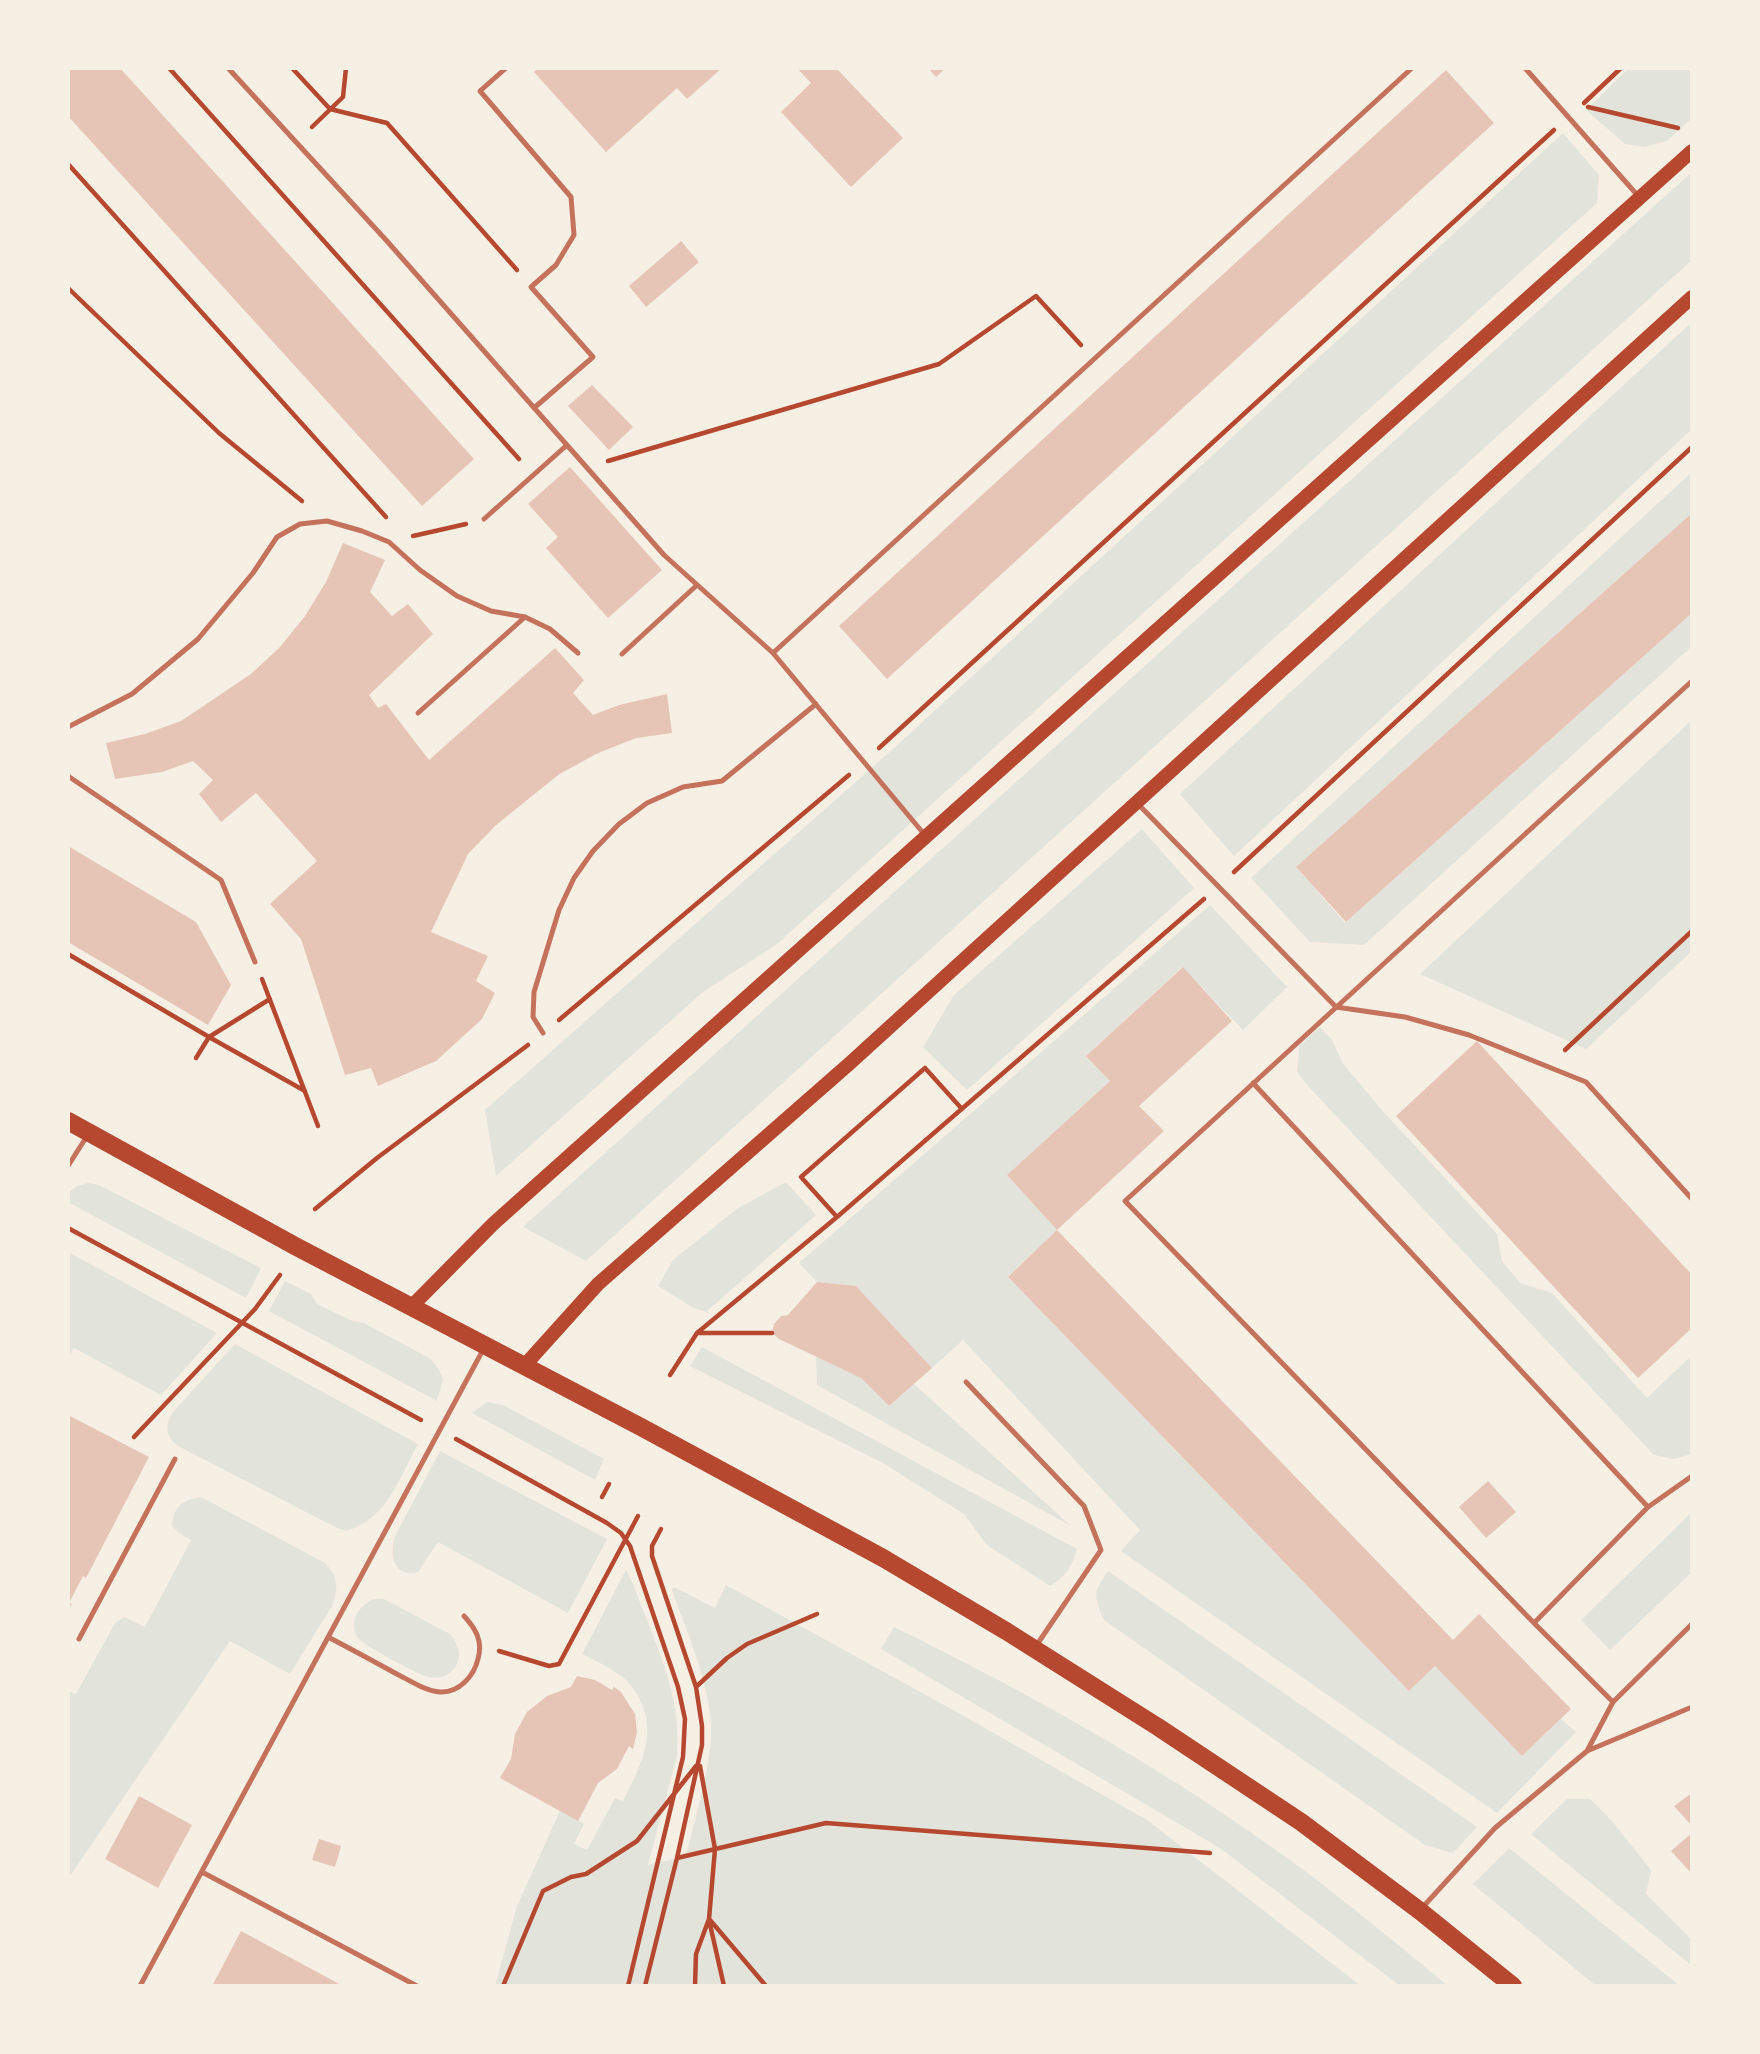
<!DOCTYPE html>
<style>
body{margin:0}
#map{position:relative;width:1760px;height:2054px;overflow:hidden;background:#f6efe4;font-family:Mulish,sans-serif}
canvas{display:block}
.frame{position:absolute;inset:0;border:70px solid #f6efe4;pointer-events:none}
</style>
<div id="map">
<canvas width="1760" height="2054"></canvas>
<div class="frame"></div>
</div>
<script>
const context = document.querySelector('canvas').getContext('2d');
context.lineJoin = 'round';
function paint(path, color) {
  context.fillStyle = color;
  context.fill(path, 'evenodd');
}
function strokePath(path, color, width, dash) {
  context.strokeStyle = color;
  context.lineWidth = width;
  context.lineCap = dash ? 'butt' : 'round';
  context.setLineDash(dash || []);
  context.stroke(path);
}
paint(new Path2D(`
 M1629 68H1692V118L1667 141 1644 147 1625 144 1586 110Z
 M1563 133 1599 175 1597 203 777 944 703 992 496 1176 485 1110 893 749Z
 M1692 172V260L586 1261 523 1227Z
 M1692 322V429L1234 856 1180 794Z
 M1692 472V513L1296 867 1345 923 1692 613V646L1364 945 1310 942 1251 878Z
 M1692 720V951L1586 1049 1420 974Z
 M1142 829 1194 888 967 1090 923 1047 954 995Z
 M1210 905 1287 987 1243 1030 1182 967 1087 1055 1110 1081 1007 1175 1057 1230 1008 1277 1409 1691 1435 1666 1522 1756 1561 1719 1576 1732 1497 1813 1121 1551 1140 1530 963 1340 932 1368 856 1286 817 1282 799 1263Z
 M1320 1027 1332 1040 1342 1062 1379 1107 1497 1234 1502 1261 1520 1283 1552 1293 1647 1398 1692 1355V1454L1674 1459 1654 1455 1309 1087 1297 1072 1299 1046Z
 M786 1182 816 1215 706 1312 692 1307 658 1286 673 1260 738 1208Z
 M88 1183 99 1185 261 1268 246 1298 68 1202V1193L77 1186Z
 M68 1252 217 1333 161 1395 74 1348 68 1358Z
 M285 1281 311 1294 317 1304 350 1320 364 1323 431 1359 439 1370 443 1380 437 1401 269 1311Z
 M235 1344 418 1444C399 1479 387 1519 346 1531L337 1528 178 1446C165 1435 165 1428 172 1413Z
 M702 1347 1077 1549C1072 1566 1066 1577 1050 1586L987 1545 964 1514 883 1463 690 1366Z
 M816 1355 861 1378 889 1406 914 1384 1071 1526 817 1385Z
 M487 1402 503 1405 604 1459 595 1480 472 1413Z
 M440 1451 607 1539 568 1613 438 1542 418 1572C392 1578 390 1554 395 1536Z
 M201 1497 325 1563C338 1576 339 1589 332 1606L290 1674 230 1641 68 1879V1691L76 1694 115 1623 124 1617 145 1627 191 1540 178 1532 172 1526C173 1507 183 1499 201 1497Z
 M1692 1512V1572L1610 1650 1581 1620Z
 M626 1570 633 1584C653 1639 683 1695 677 1756L648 1865 686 1856C695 1818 713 1762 711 1724 708 1678 687 1633 672 1590L674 1587 715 1608 726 1585 953 1710 1147 1820 1361 1986H495L517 1906 560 1811 584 1824 574 1844 587 1850 615 1798 623 1801C639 1769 657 1737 641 1702 636 1691 630 1683 621 1676 609 1667 595 1660 582 1654Z
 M1108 1571 1477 1827 1453 1853 1425 1845 1104 1620C1093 1594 1093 1594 1108 1571Z
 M374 1599H384L450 1634C457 1643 462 1653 457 1664 454 1670 448 1676 441 1677 436 1678 429 1677 425 1676 414 1672 363 1645 358 1638 347 1623 359 1605 374 1599Z
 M894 1627C1025 1691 1154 1763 1273 1848 1334 1891 1391 1939 1448 1986H1400L1220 1848 881 1649Z
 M1567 1799H1590L1612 1821 1651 1870 1646 1894 1692 1940V1966L1531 1834Z
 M1509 1848 1680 1986H1596L1473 1884Z`), '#e2e4dc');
paint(new Path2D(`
 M68 68H120L474 459 422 506 68 116Z
 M538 68H722L687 99 677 88 606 152 534 72Z
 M797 68H836L903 138 851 187 781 112 811 83Z
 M928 68H946L936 77Z
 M1446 70 1494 123 887 679 839 626Z
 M681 241 699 262 646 307 629 286Z
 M592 385 633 427 609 450 568 406Z
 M570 467 662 570 608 618 546 548 558 537 528 504Z
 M1692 513V613L1346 922 1296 867Z
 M343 543 385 560 370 592 392 616 408 604 433 634 369 695 378 708 386 704 429 760 555 648 584 680 573 693 593 715 619 705 667 694 672 733 636 738 596 754 558 775 495 826 468 854 431 932 488 956 476 981 495 993 482 1019 436 1061 378 1086 371 1068 345 1075 301 939 270 904 317 861 256 793 221 822 199 794 213 780 193 761 162 772 115 779 106 743 145 734 181 721 251 674 280 647 305 616 326 582Z
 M68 846 196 922 231 985 208 1025 68 942Z
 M1183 967 1232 1021 1139 1106 1164 1131 1057 1230 1007 1175 1110 1081 1086 1056Z
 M1477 1041 1692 1275V1328L1638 1378 1396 1116Z
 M1057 1230 1453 1640 1479 1614 1571 1709 1522 1756 1435 1666 1409 1691 1008 1277Z
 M817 1282 856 1286 932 1368 889 1406 861 1378 779 1339 772 1333 774 1324 781 1316 788 1315Z
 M68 1415 149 1457 86 1578 83 1576 69 1603 72 1604 68 1611Z
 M1488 1481 1516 1512 1486 1538 1459 1507Z
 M577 1676 595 1680 612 1690 614 1687 621 1692 635 1714 637 1732 633 1749 629 1746 617 1769 598 1783 578 1821 500 1778 511 1759 515 1734 527 1712 547 1696 571 1687Z
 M1692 1793V1826L1674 1806Z
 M139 1796 192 1825 158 1888 105 1859Z
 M1692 1833V1874L1671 1851Z
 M319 1839 341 1846 335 1867 312 1860Z
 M241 1931 343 1986H212Z`), '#e6c5b7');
strokePath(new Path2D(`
 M169 68 519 459
 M292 68 330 109 387 123 517 270
 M1584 103 1621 68
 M1588 107 1678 128
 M312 127 343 97 346 68
 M68 164 386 517
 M68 288 219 433 302 501
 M608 461 939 364 1036 296 1081 345
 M413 536 466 524
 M879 748 1554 130
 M1234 872 1692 447
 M68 954 209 1037 270 999
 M262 979 318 1126
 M559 1020 849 775
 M1565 1050 1692 931
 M196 1058 209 1037 305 1091
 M315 1209 377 1158 528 1045
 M837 1217 801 1177 925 1068 962 1109
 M68 1228 421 1420
 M697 1333H772
 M670 1375 697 1333 837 1217 1204 899
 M134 1437 255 1309 280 1275
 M456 1439 607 1523 621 1533 630 1546 678 1687 685 1719 683 1757 628 1986
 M602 1497 609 1484
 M499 1651 549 1666 559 1664 638 1516
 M696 1687 727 1658 747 1644 817 1614
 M677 1858 826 1823 1210 1853
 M709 1920 724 1986
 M710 1920 766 1986
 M503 1986 543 1891 571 1877 586 1874 637 1841 696 1766
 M645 1986 677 1858 702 1745V1726L696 1687 652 1556V1546L661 1529
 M695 1986 696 1954 709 1919 715 1849 700 1766`), '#b5482f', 4.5);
strokePath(new Path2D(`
 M228 68 386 240 664 555 773 653 924 834
 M506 68 480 91 571 197 574 235 556 265 531 287 593 357 534 408
 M1525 68 1639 197
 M484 519 567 445
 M773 653 1412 68
 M622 654 697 585
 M418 713 525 617
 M68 727 132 694 198 639 253 573 277 537 300 524 327 521 362 531 389 542 420 570 457 596 491 611 525 617 550 629 578 653
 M68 776 221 880 255 962
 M1139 805 1336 1007 1405 1017 1469 1035 1586 1082 1692 1199
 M543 1033 533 1017 534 992 559 910 574 878 593 851 619 824 647 803 683 787 722 781 816 704
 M1253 1083 1648 1507
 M68 1166 87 1136
 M966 1382 1084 1506 1101 1550 1036 1646
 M1534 1623 1648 1507 1692 1476
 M328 1637C351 1649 373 1661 395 1673 409 1680 425 1691 440 1692 459 1693 474 1676 478 1659 483 1641 476 1629 464 1616
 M79 1639 175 1459
 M1613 1702 1692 1624
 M1587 1751 1692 1707
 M202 1872 417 1986
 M1421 1909 1495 1828 1587 1751 1613 1702 1534 1623 1125 1201 1692 681
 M140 1986 484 1348`), '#c5725c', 5);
strokePath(new Path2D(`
 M412 1306 493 1224 1692 151
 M525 1365 598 1284 849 1064 1692 297`), '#b5482f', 14);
strokePath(new Path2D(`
 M68 1121 295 1246 641 1427 883 1558 1006 1631 1158 1727 1301 1822 1420 1911 1513 1986`), '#b5482f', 18);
</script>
